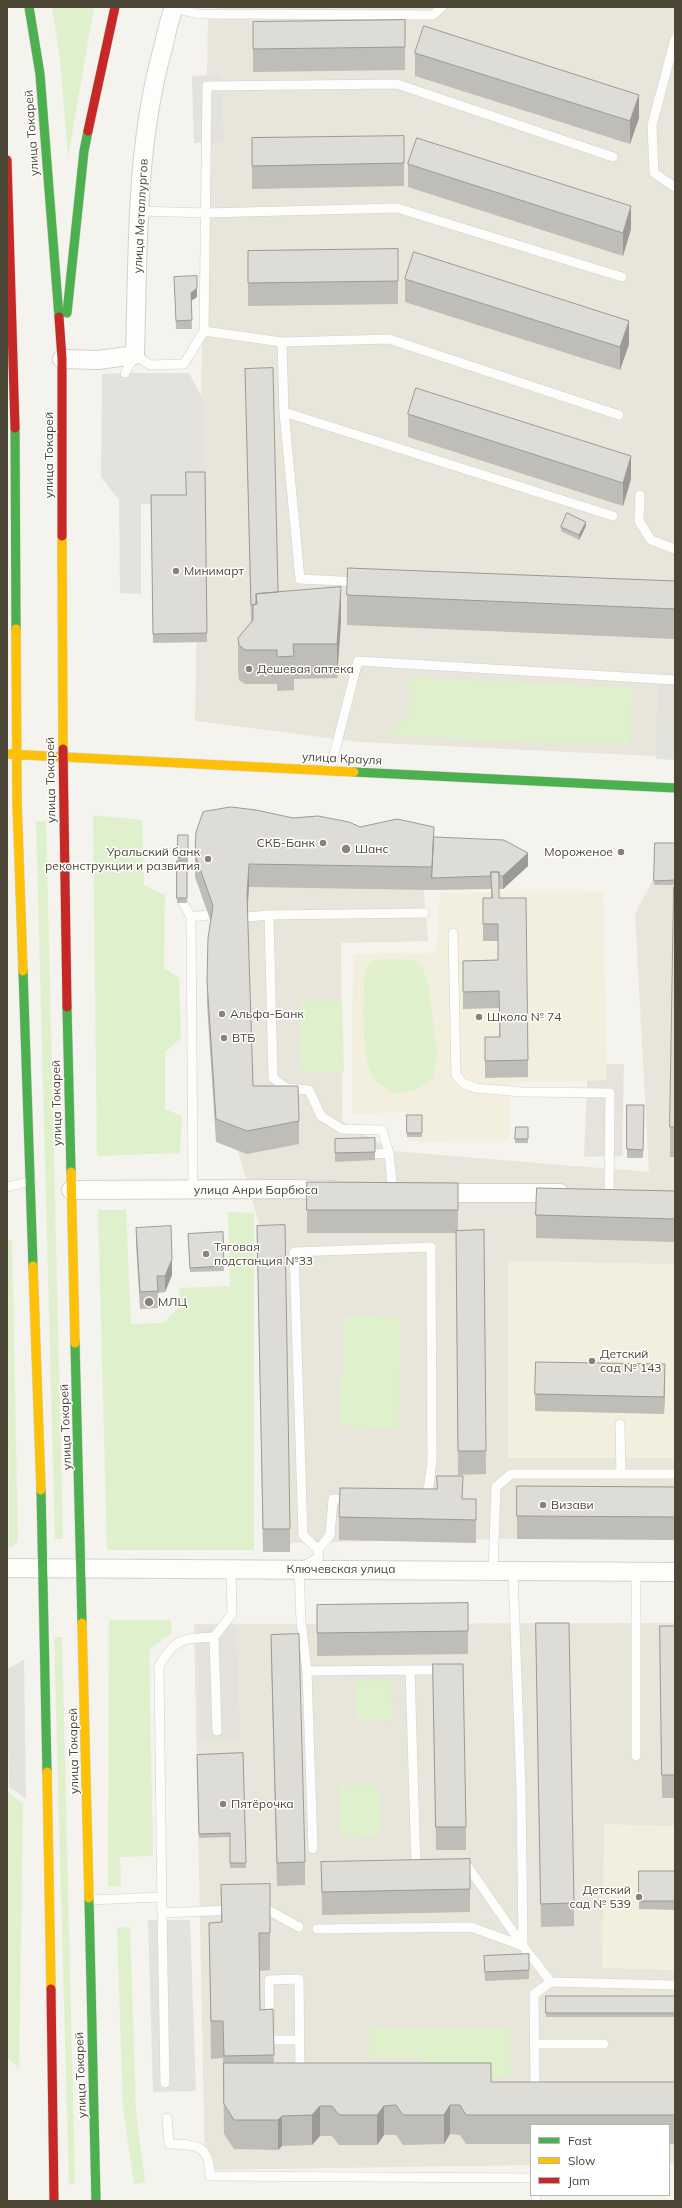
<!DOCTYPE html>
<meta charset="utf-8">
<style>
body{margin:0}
#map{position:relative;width:682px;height:2208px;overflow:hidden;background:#f4f3ee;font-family:Mulish,sans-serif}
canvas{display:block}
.frame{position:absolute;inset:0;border:8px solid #4c4637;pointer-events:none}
.legend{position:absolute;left:530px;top:2124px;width:140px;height:72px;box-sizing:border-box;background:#fff;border:1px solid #b7b5af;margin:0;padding:5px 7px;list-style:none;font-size:12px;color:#4c4637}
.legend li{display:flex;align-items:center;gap:8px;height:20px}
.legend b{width:20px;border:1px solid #b7b5af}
</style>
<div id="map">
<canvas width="682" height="2208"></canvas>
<div class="frame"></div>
<ul class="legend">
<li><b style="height:5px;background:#4caf50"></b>Fast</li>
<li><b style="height:5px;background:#ffc107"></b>Slow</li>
<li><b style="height:5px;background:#c62828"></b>Jam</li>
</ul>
</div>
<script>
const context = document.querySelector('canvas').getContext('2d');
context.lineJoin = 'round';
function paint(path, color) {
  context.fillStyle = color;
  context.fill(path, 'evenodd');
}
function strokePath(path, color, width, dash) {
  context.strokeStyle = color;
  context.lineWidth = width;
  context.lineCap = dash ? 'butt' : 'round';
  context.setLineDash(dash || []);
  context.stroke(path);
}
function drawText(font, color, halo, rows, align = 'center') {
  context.font = font + ' Mulish,sans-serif';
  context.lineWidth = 3;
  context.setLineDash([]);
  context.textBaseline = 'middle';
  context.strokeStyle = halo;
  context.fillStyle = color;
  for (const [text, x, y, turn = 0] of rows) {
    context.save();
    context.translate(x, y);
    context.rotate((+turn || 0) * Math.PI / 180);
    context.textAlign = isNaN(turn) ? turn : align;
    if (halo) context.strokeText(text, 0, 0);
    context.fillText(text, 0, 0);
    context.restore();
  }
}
paint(new Path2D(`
 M218 7H675V757L360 742 195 721 208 21Z
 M233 848 422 867 428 941 341 943 342 1121 392 1151 649 1172 635 914 661 864H675V1536L277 1543 269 1257 232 1131Z
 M675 1623V2163H669V2125H531V2165L205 2170 194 1624Z`), '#e8e5db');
paint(new Path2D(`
 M588 1064H624L622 1156 584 1157Z`), '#e6e3dd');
paint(new Path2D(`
 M603 892 607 1080 510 1083 509 1140 407 1142 405 1112 352 1114 353 954 436 953 440 893Z
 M508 1261 675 1264V1458H508Z
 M604 1824 675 1826V1970L602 1968Z`), '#f2efdf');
paint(new Path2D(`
 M52 7H94L68 157 60 59Z
 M410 677 634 688 629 743H551L386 736 410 714Z
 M93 815 142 820 144 885 165 895 164 968 179 978 181 1038 165 1052V1109L182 1116 180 1153 97 1156Z
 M36 821H46L63 1539H55Z
 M395 959 416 961 423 968 428 984 437 1055 433 1079 414 1090 395 1094C389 1089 380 1085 375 1079 359 1060 364 994 365 968L376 960Z
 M300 1001H342L344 1072H302Z
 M98 1210H126L131 1324 163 1323 180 1306 179 1288 230 1286 228 1212 254 1213V1550H107Z
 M7 1240H12L18 1542 9 1548Z
 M344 1316 402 1318 398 1428 340 1426Z
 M109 1620H171L172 1633 149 1650 153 1856 120 1857 121 1886 108 1887Z
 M54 1637H62L75 2183 69 2185Z
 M391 1680 393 1720 357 1721 356 1682Z
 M378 1784 380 1837 341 1838 339 1785Z
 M7 1791 23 1804 19 2069 7 2057Z
 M130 1927 136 2112 145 2182 134 2184 123 2107 117 1928Z
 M510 2028V2076L424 2077 423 2058H370V2029Z`), '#dff0cc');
paint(new Path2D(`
 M221 75 223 142 194 143 192 76Z
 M125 373H189L203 400 205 481 186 504H141V594L120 593 119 500 101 477 102 374Z
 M659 672 675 673V760L656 759Z
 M237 1627 239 1740 200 1741 197 1629Z
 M24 1660 26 1798 9 1787 7 1685V1669Z
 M148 1920H190L196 2091 153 2092Z`), '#e3e2dc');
const lane = new Path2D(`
 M174 8 198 14 433 15 442 7
 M675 39 652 125 654 173 675 187
 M139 211 206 213 397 208 622 277
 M204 331 207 86 397 84 613 157
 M282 342 284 412 300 579 360 582
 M125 373 135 355 150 365 184 364 204 331 282 342 389 339 619 415
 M284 412 613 516
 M640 495 639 521 651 540 675 549
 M330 770 358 661 675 680
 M183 903 191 917 193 1189
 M191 917 208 915
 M247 917 269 915
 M453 933 456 1075 463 1083 475 1088 522 1092 610 1093 609 1194
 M375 1154 389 1153
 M7 1187 31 1181
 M393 1193 389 1153 382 1130 342 1129 321 1116 309 1090 286 1088 273 1078 269 915 424 913
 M620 1424 621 1473
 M318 1550 330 1535 333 1499H352
 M231 1569 232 1614 214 1637C182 1639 176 1637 159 1666L162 1913 233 1910
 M493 1570 496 1487 511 1474H675
 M513 1570 521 1790 523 1946
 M214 1637 217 1731
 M410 1670H444
 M307 1671 410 1670 416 1867H421
 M636 1756V1570
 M313 1849 307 1671 301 1621 299 1569 319 1557 318 1550 303 1535 294 1252 431 1247 432 1461 427 1499H425
 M460 1867H468L523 1946
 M89 1900 161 1897
 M260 1909H266L299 1927
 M162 1913 165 2083
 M317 1929 471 1927 523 1946 551 1982 534 1994 535 2094
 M551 1982 675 1985
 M300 2040H270L269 1980 299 1979 300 2076
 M535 2044H604
 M167 2118 169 2144C196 2144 210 2145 210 2176L531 2178
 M536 2195V2201`);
const street = new Path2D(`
 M62 359 98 360 135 355C138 253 135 147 163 48 166 34 169 20 174 7
 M71 1190 289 1189 332 1190
 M433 1193H560
 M7 1568 675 1572`);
const fast = new Path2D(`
 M29 7 40 74 59 317
 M67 313 84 151 88 131
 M15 428 16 629
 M354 772 675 788
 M23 971 33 1266
 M67 1007 71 1172
 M75 1343 82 1623
 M41 1490 47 1772
 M89 1898 96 2201`);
const slow = new Path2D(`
 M62 536 63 749
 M16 629 17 802 23 971
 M7 754 354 772
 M71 1172 75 1343
 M33 1266 41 1490
 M82 1623 89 1898
 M47 1772 51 1989`);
const jam = new Path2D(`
 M88 131 115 7
 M7 160 15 428
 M59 317 62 359V536
 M63 749 67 1007
 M51 1989 54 2201`);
strokePath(lane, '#d2d1cb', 10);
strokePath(street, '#d2d1cb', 20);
strokePath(fast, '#d4d1c4', 10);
strokePath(slow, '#d4d1c4', 10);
strokePath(jam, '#d4d1c4', 10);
strokePath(lane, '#fdfdfc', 9);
strokePath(street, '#fdfdfc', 18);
strokePath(fast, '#4caf50', 9);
strokePath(slow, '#ffc107', 9);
strokePath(jam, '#c62828', 9);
paint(new Path2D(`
 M405 20V70L253 72V22Z
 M415 53 639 118 630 144 415 76Z
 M252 138 404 163V186L252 189Z
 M408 164 631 229 623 256 408 187Z
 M398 249V304L248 306V251Z
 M174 277 197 297 191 301 192 329H176Z
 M405 279 629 344 620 370 405 302Z
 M245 369 278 592 341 621 337 678 294 679V690L277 691V684H245L239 680 238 672V638L251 623Z
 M408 414 631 479 623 506 408 437Z
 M205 472 207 642 153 643 151 495H186Z
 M586 526 579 540 561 531V527Z
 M675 581V639L347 625V595Z
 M293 818 434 837 528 866 503 889H499V898L528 1060V1077L485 1078V1037H499V1008L463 1009V961L498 960V941H483V898H491V889L432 890 249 887 247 910 253 1086 299 1121V1144L247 1154 216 1142 207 1004V981L211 922 195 877V854Z
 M178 835H188V861H180H187V903H177V861H178Z
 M655 843H675V885H654Z
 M675 887V1157H670V1127Z
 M627 1105H644L643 1158H627Z
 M407 1115H422V1137H407Z
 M516 1127H528V1143H515Z
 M375 1138V1160L335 1162V1139Z
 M307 1182 458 1183V1231L484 1230 486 1474 458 1475 456 1233H307Z
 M675 1191V1242L536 1238V1215Z
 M257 1226 290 1529V1552H263Z
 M136 1228 172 1275 165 1292 158 1293V1308L140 1309 136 1245Z
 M223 1232 224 1271 190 1272 188 1234Z
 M665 1381 664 1414 535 1411V1394Z
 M517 1486 675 1487V1540L517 1539Z
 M463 1499H476V1543L339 1540V1517Z
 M468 1603V1654L317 1656V1605Z
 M536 1623 574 1903V1926L541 1927Z
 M660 1626H675V1798H662Z
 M271 1635 305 1862V1885L277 1886 271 1658Z
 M433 1664 466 1827V1850H436Z
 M243 1753 246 1868H230V1837L199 1838 197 1755Z
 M321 1862 470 1889V1912L322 1915Z
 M639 1871H675V1910L639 1909Z
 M221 1885 270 1933V1970L260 1971V2010L273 2009 274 2063 491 2082H675V2144H669V2125H531V2144H466L460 2135 450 2134 444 2144 403 2145 396 2135H384L377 2145H339L332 2136H320L312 2145 282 2146 278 2150 234 2149 224 2134 223 2058 211 2059 209 1923 221 1922Z
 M529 1954V1979L485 1981 484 1956Z
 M546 1996H675V2017H546Z`), '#bfbdb8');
paint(new Path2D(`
 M639 95V118L630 144V121Z
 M631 206V229L623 256V233Z
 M197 288V297L191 301V293Z
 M629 321V344L620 370V347Z
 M631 456V479L623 506V483Z
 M586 522V526L579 540V535Z
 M341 587V621L337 678V644Z
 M528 853V866L503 889V876Z
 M249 864V887L247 917V894Z
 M172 1259V1275L165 1292V1276Z
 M665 1364V1381L664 1414V1397Z
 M450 2105V2134L444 2144V2115Z
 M320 2106V2136L312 2145V2115Z
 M384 2106V2135L377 2145V2115Z
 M282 2116V2146L278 2150V2120Z`), '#9b9a96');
const building = new Path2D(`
 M405 20V47L253 49V22Z
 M424 26 639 95 630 121 415 53Z
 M404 136V163L252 166V138Z
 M417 138 631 206 623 233 408 164Z
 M398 249V281L248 283V251Z
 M414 252 629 321 620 347 405 279Z
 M197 276V288L191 293 192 320 176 321 174 277Z
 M273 368 278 592 256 594V604L251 605 245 369Z
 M416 388 631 456 623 483 408 414Z
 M186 472H205L207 633 153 634 151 495H186Z
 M567 513 586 522 579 535 561 527Z
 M348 568 675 581V609L347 595Z
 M341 587 337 644H293L294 656 277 657V650H245L239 645 238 638 253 620V605L257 604 256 594Z
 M231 807 256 810 293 818 318 816 349 822 360 827 397 819 434 827 432 867 249 864 247 894 253 1086H298L299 1121 247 1131 216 1119 207 981 208 938 213 906 195 854 196 832 203 812Z
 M178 835H188V856L178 857Z
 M434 837 504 840 528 853 503 876H499V872H491V876L432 878Z
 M655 843H675V880L654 881Z
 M177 861H187V898H177Z
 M491 872H499V898H526L528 1060 485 1061V1037H500L499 991 463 992V961L498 960V924H483V898H492Z
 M674 887H675V1127H670Z
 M627 1105H644L643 1150 627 1149Z
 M407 1115H422V1133H407Z
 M516 1127H528V1139H515Z
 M375 1138V1152L335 1153V1139Z
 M307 1182 458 1183V1210H307Z
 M537 1188 675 1191V1219L536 1215Z
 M285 1225 290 1529H263L257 1226Z
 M171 1226 172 1259 165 1276H157L158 1291 140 1292 136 1228Z
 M484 1230 486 1451H458L456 1231Z
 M223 1232 224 1266 190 1268 188 1234Z
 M536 1362 665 1364 664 1397 535 1394Z
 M437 1476H463L462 1499H476V1520L339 1517 340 1488 437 1489Z
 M517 1486 675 1487V1517L517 1516Z
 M468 1603V1631L317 1633V1605Z
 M536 1623H569L574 1903 541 1904Z
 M660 1626H675V1775H662Z
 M299 1634 305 1862 277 1863 271 1635Z
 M433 1664H463L466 1827H436Z
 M243 1753 246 1863H230V1833L199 1834 197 1755Z
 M470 1859V1889L322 1892 321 1862Z
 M639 1871H675V1901H639Z
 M270 1884V1933H259L260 2010 273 2009 274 2055 224 2056 223 2021H211L209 1923 222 1922 221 1885Z
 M529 1954V1970L485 1972 484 1956Z
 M546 1996H675V2013H546Z
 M224 2063H491V2082H675V2115H466L460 2105H450L444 2115H403L396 2105 384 2106 377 2115H339L332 2106H320L312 2115 282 2116 278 2120H234L224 2104Z`);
paint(building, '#dedcd6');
strokePath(building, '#9b9a96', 1);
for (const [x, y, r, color] of [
 [176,571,4,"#878377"],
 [249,669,4,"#878377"],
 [323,843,4,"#878377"],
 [346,849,5,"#878377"],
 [621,852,4,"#878377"],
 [208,859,4,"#878377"],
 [222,1014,4,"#878377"],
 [479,1017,4,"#878377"],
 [224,1038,4,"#878377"],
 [206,1254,4,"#878377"],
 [149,1302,5,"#878377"],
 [592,1361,4,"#878377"],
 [543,1505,4,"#878377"],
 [223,1804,4,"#878377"],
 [639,1897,4,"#878377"]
]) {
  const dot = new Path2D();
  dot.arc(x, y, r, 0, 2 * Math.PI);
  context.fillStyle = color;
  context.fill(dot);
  strokePath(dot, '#fff', 1.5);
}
drawText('12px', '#4c4637', '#fff', [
 ["улица Токарей",32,133,-94],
 ["улица Металлургов",141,216,-87],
 ["улица Токарей",49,455,-90],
 ["улица Крауля",342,759,3],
 ["улица Токарей",51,780,-91],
 ["улица Токарей",57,1103,-91],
 ["улица Анри Барбюса",256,1190],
 ["улица Токарей",66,1427,-92],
 ["Ключевская улица",341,1569],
 ["улица Токарей",74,1751,-91],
 ["улица Токарей",81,2075,-92]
]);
drawText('12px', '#4c4637', '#fff', [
 ["Минимарт",184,571],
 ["Дешевая аптека",257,669],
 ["СКБ-Банк",315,843,"right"],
 ["Шанс",355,849],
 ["Уральский банк",200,852,"right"],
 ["реконструкции и развития",200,866,"right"],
 ["Мороженое",613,852,"right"],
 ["Альфа-Банк",230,1014],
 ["Школа № 74",487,1017],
 ["ВТБ",232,1038],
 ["Тяговая",214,1247],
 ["подстанция №33",214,1261],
 ["МЛЦ",158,1302],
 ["Детский",600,1354],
 ["сад № 143",600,1368],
 ["Визави",551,1505],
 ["Пятёрочка",231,1804],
 ["Детский",631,1890,"right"],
 ["сад № 539",631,1904,"right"]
], 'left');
</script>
